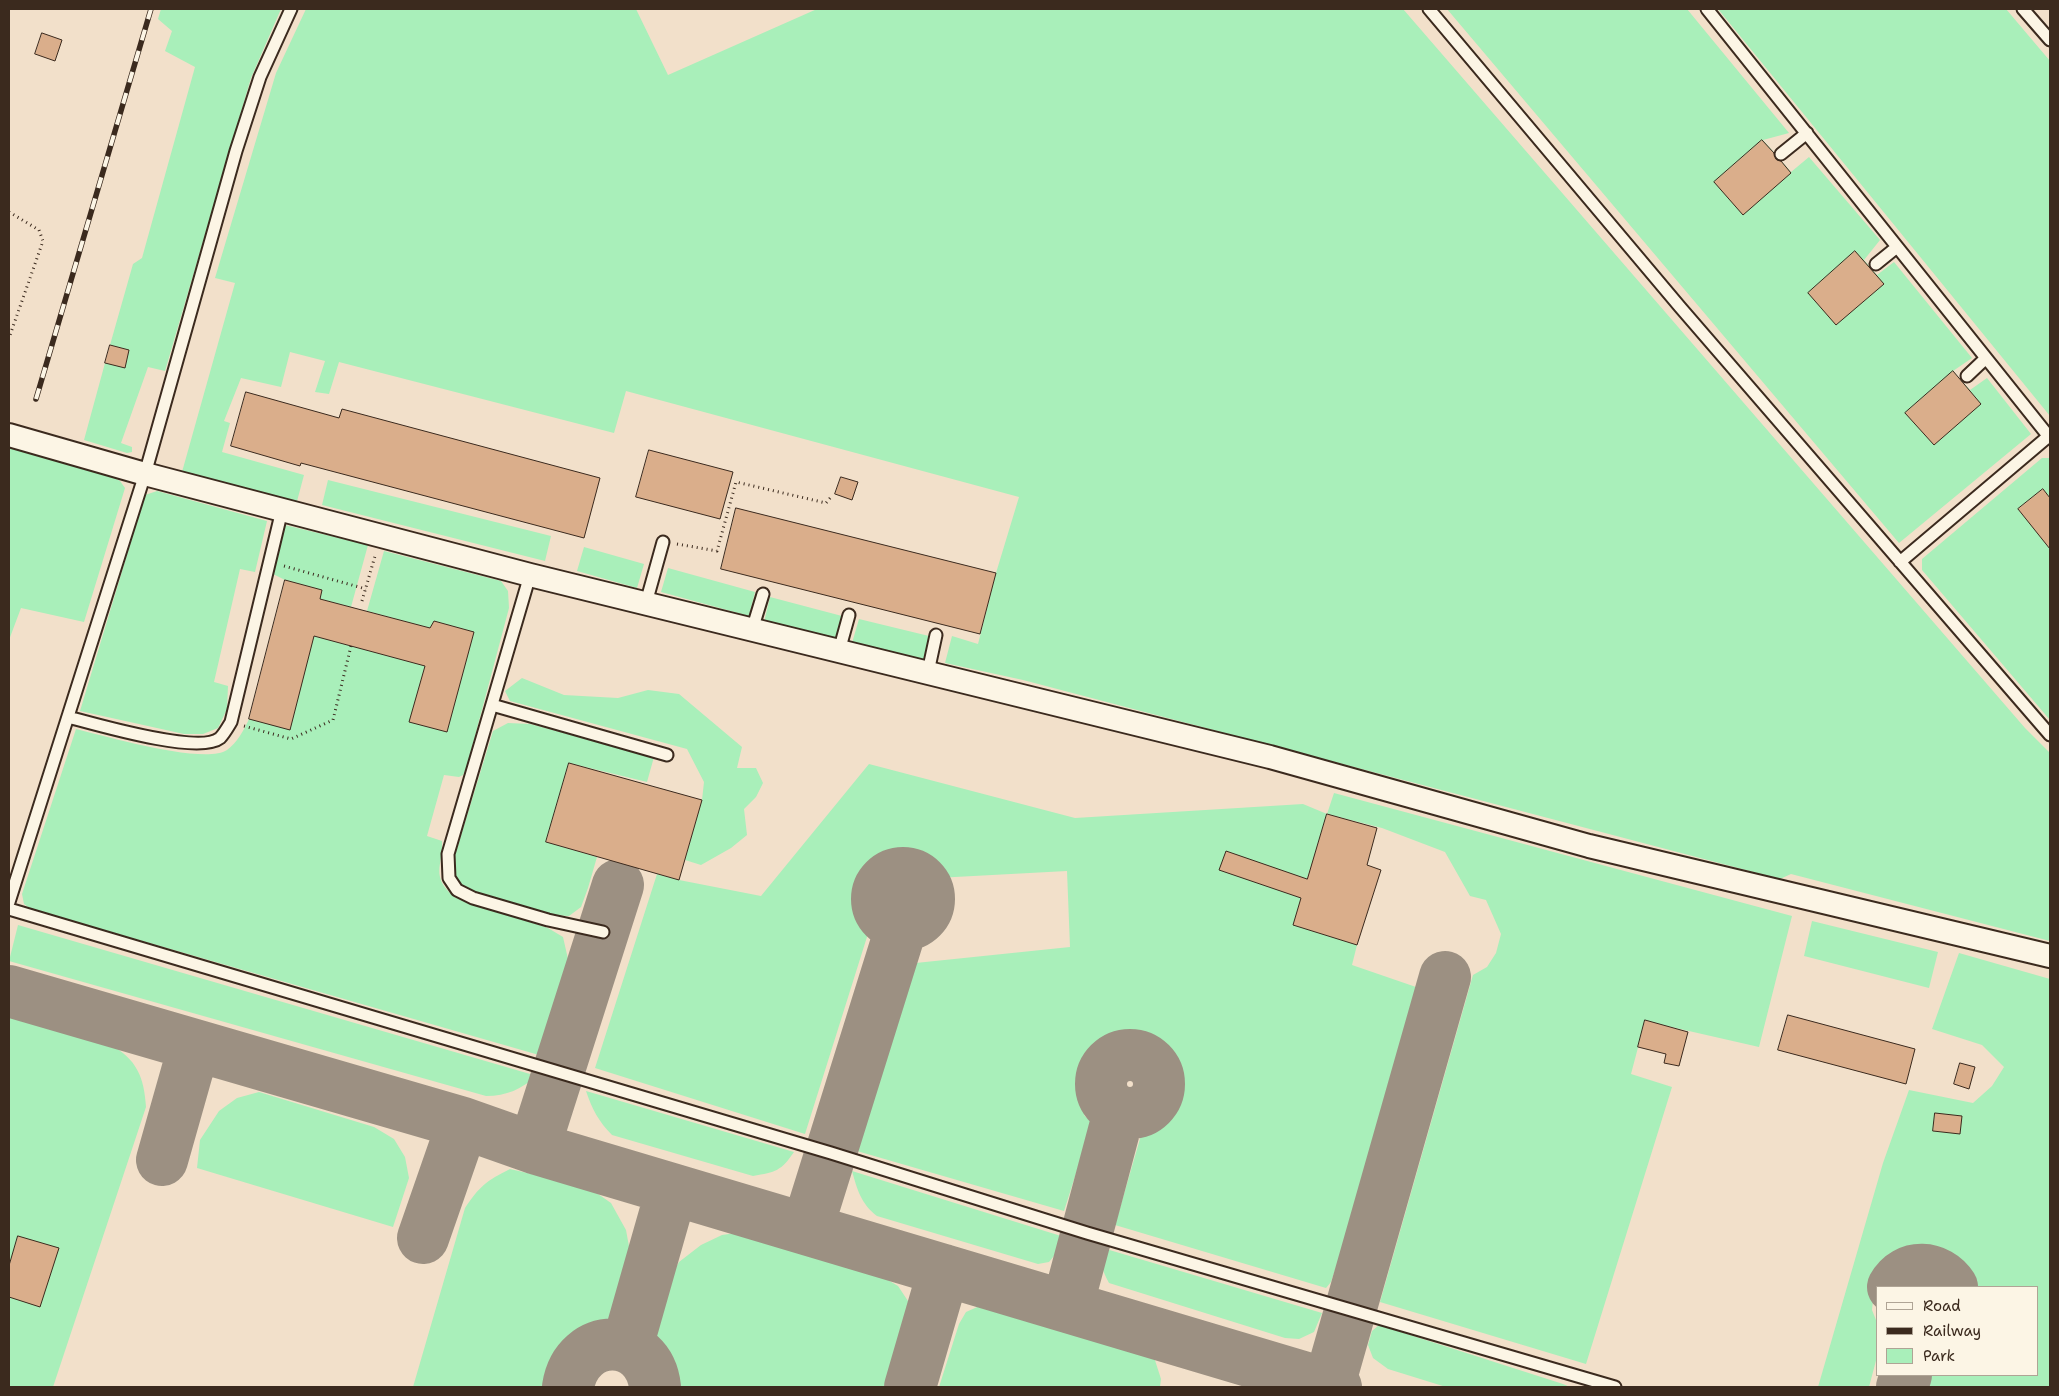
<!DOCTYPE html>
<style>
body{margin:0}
#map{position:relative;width:2059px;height:1396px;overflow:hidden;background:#fcf5e5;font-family:"Shantell Sans",sans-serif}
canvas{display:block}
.frame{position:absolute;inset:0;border:10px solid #3b2a1e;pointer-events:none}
.legend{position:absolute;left:1876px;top:1286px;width:162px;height:90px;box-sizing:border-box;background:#fcf5e5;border:1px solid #afa495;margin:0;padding:6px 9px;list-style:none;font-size:15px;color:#3b2a1e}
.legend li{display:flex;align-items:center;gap:10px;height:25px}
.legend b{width:25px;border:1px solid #afa495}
</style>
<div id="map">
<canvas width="2059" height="1396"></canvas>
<div class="frame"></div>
<ul class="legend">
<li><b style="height:6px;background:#fcf5e5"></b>Road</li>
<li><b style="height:6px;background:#3b2a1e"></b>Railway</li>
<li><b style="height:14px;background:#a9efba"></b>Park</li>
</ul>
</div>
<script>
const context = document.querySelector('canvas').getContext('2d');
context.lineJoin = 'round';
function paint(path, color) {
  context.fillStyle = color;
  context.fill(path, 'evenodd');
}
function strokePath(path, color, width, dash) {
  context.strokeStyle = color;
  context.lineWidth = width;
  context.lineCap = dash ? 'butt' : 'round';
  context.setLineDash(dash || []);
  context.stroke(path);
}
paint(new Path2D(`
 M9 9H2050V1387H9ZM1878 1287H2038V1375H1878Z`), '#f2e0ca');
paint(new Path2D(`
 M161 9H281L251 78 165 371 148 367 121 443 132 447V452L127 453 84 440 105 363 125 367 129 350 110 345 133 264 142 258 195 67 165 51 172 31 158 19Z
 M306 9H636L668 75 817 9H1403L2025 728 2050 753V941L1791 874 1780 879 1023 680 945 663 952 636 978 644 996 573 1019 497 626 391 614 433 339 362 329 394 315 392 325 361 290 352 281 387 241 378 224 421 230 423 222 452 304 475 296 505 182 472 235 283 215 278 276 73Z
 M1447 9H1687L1789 133 1763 140 1791 172 1809 157 1880 240 1864 260 1877 275 1894 262 1972 358 1953 371 1970 390 1987 378 2031 434 1899 543Z
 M1718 9H2006L2050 61V416Z
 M9 447 113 477 120 481 125 488 84 622 21 608 9 640Z
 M2042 458H2050V498L2043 489 2018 509 2050 549V720L1922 570V559Z
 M328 480 551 536 545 561 322 505Z
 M157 491 267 521 255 572 240 569 214 682 228 686 227 709 218 728 203 734H184L80 711 145 495Z
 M285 525 368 545 351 607 320 599 322 590 285 580 273 574Z
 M584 547 644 564 637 588 577 571Z
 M384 551 501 581 508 591 509 608 467 766 463 775 459 777 444 775 427 836 442 841C443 867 430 875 454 897L548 928 563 937 568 959 549 1041 539 1055 31 909 24 904 22 894 76 729C105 736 204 765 227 750 237 743 244 730 249 719L314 636 425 666 409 722 447 732 474 632 434 621 430 628 367 611Z
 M668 568 755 592 749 616 661 592Z
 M770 597 842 616 836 640 764 622Z
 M859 619 929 636 923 661 852 643Z
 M522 678 564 695 618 698 648 690 679 694 742 747 737 768H756L763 783 756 797 744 809 747 835 731 848 701 865 685 860 702 800 704 782 687 749 510 701 505 691Z
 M508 723 530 724 654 757 647 782 569 763 546 842 597 857 588 888 581 907 569 916 551 915 466 891 456 876 455 855 493 731Z
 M869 764 1075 818 1303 804 1327 814 1334 793 1792 916 1759 1047 1645 1021 1631 1074 1672 1087 1586 1364 1380 1302 1473 975 1487 967 1496 953 1501 934 1486 900 1470 896 1445 852 1382 828 1327 814 1307 879 1226 852 1219 870 1301 898 1293 925 1357 945 1352 965 1416 987 1339 1258 1331 1282 1326 1288 1115 1225 1142 1132 1162 1119 1175 1084 1168 1066 1155 1051 1158 1043 1135 1037 1133 1043 1118 1042 1103 1051 1091 1068 1085 1087 1090 1105 1084 1115 1092 1123 1064 1211 850 1149 906 964 1070 947 1067 871 936 878C929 872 921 861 912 860 890 856 861 875 864 899 865 906 869 914 872 921L805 1134 595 1068 657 874 679 880 761 896Z
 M1812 921 1938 952 1929 988 1804 956Z
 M18 925 537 1076C521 1089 507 1096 486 1096L9 961Z
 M1959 953 2050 979V1387H1923L1927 1375H2038V1287H1970L1965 1274 1949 1259 1929 1252 1914 1251 1896 1257 1875 1282 1872 1310 1878 1325V1353L1869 1387H1818L1883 1163 1909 1090 1973 1103 1992 1086 2004 1067 1982 1045 1932 1029Z
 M9 1016 109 1044C137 1059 144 1077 146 1107L53 1387H9Z
 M586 1091 794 1152C781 1171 776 1172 753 1176L612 1135C599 1122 592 1109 586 1091Z
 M259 1092 374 1127 394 1139 405 1157 409 1178 393 1227 197 1168 200 1140 219 1111 237 1098Z
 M510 1169 588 1187 611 1203 626 1230 633 1268 613 1335C602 1337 585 1342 576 1349 566 1358 561 1376 556 1387H413L465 1208C480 1186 486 1181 510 1169Z
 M852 1171 1061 1236 1058 1251 1049 1262 1038 1264 877 1216C861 1204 857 1189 852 1171Z
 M750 1231 873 1271 898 1286 910 1304 884 1387H665L662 1366 648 1350 662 1293 679 1262 701 1245 722 1235Z
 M1106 1249 1322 1313 1314 1332 1299 1339 1285 1338 1109 1283C1102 1270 1099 1262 1106 1249Z
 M984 1304 1153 1354 1161 1379 1160 1387H939L959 1324 966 1312Z
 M1379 1325 1563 1384 1570 1387H1446L1388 1369 1373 1358 1368 1345 1372 1331Z`), '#a9efba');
strokePath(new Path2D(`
 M877 899a26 26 0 1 1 52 0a26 26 0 1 1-52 0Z
 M9 991 463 1123 534 1148 1336 1387
 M1101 1084a29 29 0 1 1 58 0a29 29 0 1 1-58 0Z
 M534 1148 618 885
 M162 1160 194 1047
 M807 1229 902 925
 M423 1238 463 1123
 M1893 1287C1906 1263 1938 1265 1952 1287
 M1067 1307 1119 1112
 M627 1347 672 1189
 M1329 1385 1445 977
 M568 1387C577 1330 649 1331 655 1387
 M910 1387 944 1270
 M1902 1387 1906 1375`), '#9c9082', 52);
const building = new Path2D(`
 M42 33 62 40 55 61 35 54Z
 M1762 140 1774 153 1776 159 1781 161 1791 173 1743 215 1714 182Z
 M1855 251 1884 284 1836 325 1808 293Z
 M110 345 129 350 125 368 105 363Z
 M1953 371 1981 404 1934 445 1905 413Z
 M246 392 339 418 342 409 600 478 584 538 301 463 300 466 231 446Z
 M649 450 733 472 720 519 636 497Z
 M841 477 858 482 852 500 835 494Z
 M2043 489 2050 498V549L2018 509Z
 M736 508 996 573 980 634 721 569Z
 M285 580 322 590 320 599 430 628 434 621 474 632 447 732 409 722 425 666 314 636 290 730 249 719Z
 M569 763 702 800 679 880 546 842Z
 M1327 814 1377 828 1367 865 1381 870 1357 945 1293 925 1301 898 1219 870 1226 851 1307 879Z
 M1788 1015 1915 1049 1906 1084 1778 1050Z
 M1645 1020 1688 1032 1679 1066 1664 1063 1666 1054 1638 1047Z
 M1960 1063 1975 1067 1969 1089 1954 1084Z
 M1935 1113 1962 1116 1960 1134 1933 1131Z
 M18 1236 59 1248 40 1307 9 1297V1266Z`);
paint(building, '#daae8b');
strokePath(building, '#3b2a1e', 1);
const lane = new Path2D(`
 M1429 9 1680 307 2050 735
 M1707 9 2050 438
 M2023 9 2050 40
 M1781 154 1807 133
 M1876 264 1897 247
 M1967 376 1986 358
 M1900 562 2050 435
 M530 575 448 854 449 878 457 890 473 898 548 920 603 932
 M646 603 663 542
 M752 630 763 594
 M839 651 849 615
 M928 672 936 635
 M492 705 667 755
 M68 717C95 724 199 755 220 738 224 734 228 727 231 722L282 510
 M9 902 145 474 236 151 260 77 291 9
 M9 909 831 1153 1087 1233 1615 1387`);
const street = new Path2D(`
 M9 435 145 474 530 575 1270 757 1589 846 2050 956`);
strokePath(lane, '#3b2a1e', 15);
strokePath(street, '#3b2a1e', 26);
strokePath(new Path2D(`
 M9 212 39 230 43 241 9 338
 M677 544 717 551 736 482 826 503 831 497
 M284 566 366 589
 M362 601 375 556
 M244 726 291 739 333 720 351 646`), '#3b2a1e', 3, [1, 4]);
strokePath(lane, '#fcf5e5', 11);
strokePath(street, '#fcf5e5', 22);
const rail = new Path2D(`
 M36 399 151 9`);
strokePath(rail, '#3b2a1e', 5.5);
strokePath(rail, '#fcf5e5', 4, [11]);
</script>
